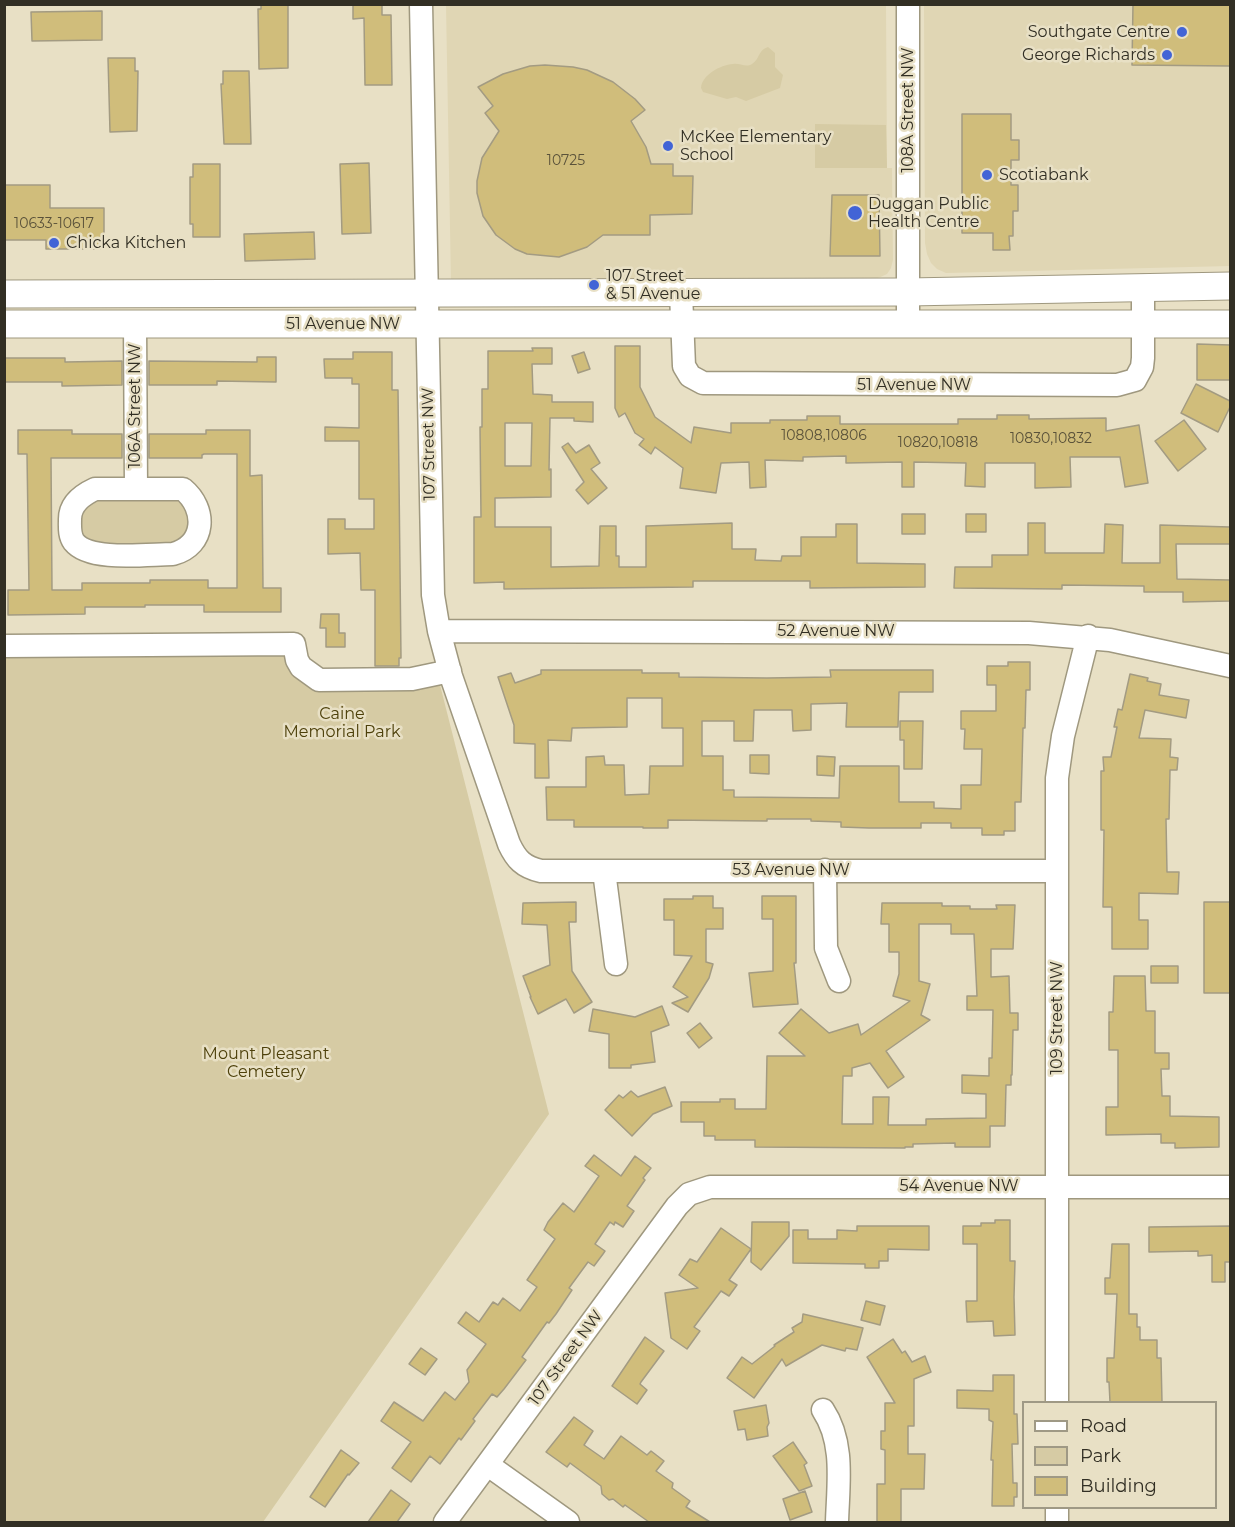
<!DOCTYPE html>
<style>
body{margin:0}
#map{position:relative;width:1235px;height:1527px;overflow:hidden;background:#e8e0c5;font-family:Montserrat,sans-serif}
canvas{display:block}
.frame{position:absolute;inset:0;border:6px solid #322f24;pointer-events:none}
.legend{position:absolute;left:1022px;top:1401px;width:195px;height:108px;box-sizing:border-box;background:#e8e0c5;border:2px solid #9f9985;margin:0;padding:8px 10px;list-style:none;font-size:18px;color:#322f24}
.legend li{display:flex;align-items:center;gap:12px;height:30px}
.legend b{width:30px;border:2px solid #9f9985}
</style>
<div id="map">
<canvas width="1235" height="1527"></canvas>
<div class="frame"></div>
<ul class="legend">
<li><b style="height:8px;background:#fff"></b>Road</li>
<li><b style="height:16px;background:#d6cba4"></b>Park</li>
<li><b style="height:16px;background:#d0bd7b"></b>Building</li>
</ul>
</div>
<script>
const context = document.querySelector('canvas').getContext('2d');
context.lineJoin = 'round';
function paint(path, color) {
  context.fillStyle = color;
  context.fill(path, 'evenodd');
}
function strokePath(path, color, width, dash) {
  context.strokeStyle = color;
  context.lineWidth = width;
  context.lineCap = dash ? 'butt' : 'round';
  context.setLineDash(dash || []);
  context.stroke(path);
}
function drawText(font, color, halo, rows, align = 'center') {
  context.font = font + ' Montserrat,sans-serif';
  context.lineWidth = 5;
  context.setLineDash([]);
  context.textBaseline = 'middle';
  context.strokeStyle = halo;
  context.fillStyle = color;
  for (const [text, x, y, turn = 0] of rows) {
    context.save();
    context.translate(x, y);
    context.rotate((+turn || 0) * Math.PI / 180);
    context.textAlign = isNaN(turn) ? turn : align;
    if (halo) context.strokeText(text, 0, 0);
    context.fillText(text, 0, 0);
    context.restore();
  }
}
paint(new Path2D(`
 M446 5H886L887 168H892L893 260 891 268 887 274 874 280 451 283Z
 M924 5H1230V266L946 273 937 269 931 263 927 254 925 243Z`), '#e0d6b4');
paint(new Path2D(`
 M768 47 775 53V67L783 75 780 88 746 101 736 97 727 99 703 92 701 88C702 75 720 65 733 64 740 63 746 68 752 64 760 59 758 50 768 47Z
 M815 124 886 125 887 168H815Z
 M180 497 186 502 191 530 181 544 97 547 80 537 77 514 88 500Z
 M286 652 296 668 439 681 549 1114 263 1522H5L4 654Z`), '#d6cba4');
const building = new Path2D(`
 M261 4H288V68L259 69 258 9H261Z
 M353 4H382V15H391L392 85H365L364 18 353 19Z
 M1133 4H1230V66L1132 65Z
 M102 11V40L32 41 31 12Z
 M108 58H135V71H138L137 131 110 132Z
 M545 65 573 67 587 70 613 82 635 99 645 110 631 121 646 147 651 164H673V176H693L692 214 650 215V235H603L587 247 559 257 527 254 515 249 496 235 483 216 477 193V181L482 158 499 131 485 113 493 106 478 87 503 74 530 66Z
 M223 71H249L251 144H224L221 84H223Z
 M962 114H1011V140H1019V160H1011V185H1018V211H1013V236H1009L1010 250H993V233H962Z
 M369 163 371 233 342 234 340 164Z
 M193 164H220V237H193V224H190V177H193Z
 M4 185H50V208H104V249H46V240H4Z
 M832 195H879L880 256H830Z
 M314 232 315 259 245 261 244 234Z
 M1197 344 1230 345V380H1197Z
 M615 346H640V387L655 417 691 443 694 427 731 433V423H770V420H807V416H840V424H958V419H997V415H1029V419L1106 418V431L1139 425 1148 483 1125 487 1120 457H1070L1071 487 1035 488V463H985V487L965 486 966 463 914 462V487H902V462L846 463V456L803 457V461L765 460 766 487 750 488 749 462 721 463 716 493 680 488 683 468 655 447 651 454 639 445 644 439 635 433 625 413 619 417 615 408Z
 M532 348H552V364H532L533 394 552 395V402H593V422L574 421V418H550L549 470 551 469V497L495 498V527H551V567L599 566 600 526H616V556H619V567H646V526L732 523V549H756L755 560 781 561 782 556H801V537H836V524H857V563L925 564V587L810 588V581H693V587L504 589V582L474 583V517H481L480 427H482V389H488V351H533ZM505 423H532L531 466H505Z
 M353 352H392V390H398L401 658H399V666H375V590H361L360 553 328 554V519H345V529H374V499H359V441H325V427L359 428V384H352V378H325L324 359H353Z
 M584 352 590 369 578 373 572 356Z
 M257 357H276V382L217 381V385H149V361L257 362Z
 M4 358H65V362L122 361V385L62 386V382H4Z
 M1196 384 1230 401V407L1218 432 1181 413Z
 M1184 420 1206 449 1178 471 1155 441Z
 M18 430H72V434H122V458H51L52 590H82V583H150V580H208V588H237V454H204L202 455V458H149V434H206V430H250V476L262 475 263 588H281V612H204V605H145V607H85V614L8 615V590H29L27 454H18Z
 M568 443 576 453 589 445 600 463 591 469 607 488 588 504 576 490 584 482 562 447Z
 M902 514H925V534H902Z
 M966 514H986V532H966Z
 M1028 523H1045V553H1104L1105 524 1123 525 1122 563H1160V525L1230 527V544H1176L1177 579 1230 580V601L1183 602V592H1144V586L1062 585V589L954 588 955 567H992V555H1028Z
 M321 614H339V633H345V647H326V628H320Z
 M1008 662H1030V690H1026L1025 728H1023L1021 802H1015V831H1004V835H982V828H951V823H921V828H869L841 827V822L811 821V819H767V821L668 820V828H643V827H574V820H547L546 787H586V757L604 756 605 765H624L625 795 649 794 650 766H683V728H662V698H627V727L572 728 571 741 548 740 549 778H535V744L514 743V725L498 677 511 673 515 683 541 674V670H642V673H679V677L767 678 831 677 830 670H933V692H899L898 727H846L847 703 811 704V730L793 731 792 710H754L753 741H734V721H702V756H723V790H734V797L839 798 840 766H899V802H934V808L961 809V785H981L982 749H964L965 729H961V711H996V685H987V666H1008Z
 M1130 674 1148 678 1147 681 1161 684 1159 695 1189 700 1186 718 1145 710 1139 738 1171 739 1170 757 1178 758 1177 770H1170L1169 819H1166L1167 872H1179L1178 894 1139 893V920H1148V949H1112V907H1103L1104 830H1101V771H1104L1103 757H1111L1117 727H1114L1118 709 1122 710Z
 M900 721H923L922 769H904V740H900Z
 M750 755H769V774L750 773Z
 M817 756 835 757 834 776 817 775Z
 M693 896H713V908H723V929H706V962L713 964 709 978 688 1012 672 1003 688 997 673 987 692 956 674 955V920H664V899H693Z
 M762 896H796V963H794L798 1004 753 1007 749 973 773 971V919H762Z
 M576 902V922H569L572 971 592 1002 574 1013 566 999 538 1014 530 997H531L523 976 550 965 547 925 522 924 523 903Z
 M1204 902H1230V993H1204Z
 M882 903H942V906H970V909H997L996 905H1015L1013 949H991V977L1009 976 1010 1013H1018V1030H1013L1012 1075H1011V1085H1006L1005 1126H990V1147H955V1143L913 1144V1147H905V1148L755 1147V1140H715V1136H704V1122H681V1102H720V1099H735V1109H766L767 1056H805L779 1033 801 1009 829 1033 858 1024 861 1035 910 1001 893 996 899 974V952H889V924H881ZM919 924H951V934H974L977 996H967V1010H993L992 1058H989V1076L962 1075V1093L986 1094V1118L926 1119V1125H888L889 1097H873V1124H842L843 1076H852V1068L870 1063 888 1088 904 1077 886 1051 930 1020 921 1015 930 984 919 981Z
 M1151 966H1178V983H1151Z
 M1114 976H1145L1146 1011H1155V1053H1169V1069H1161L1162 1096H1170V1116L1219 1117V1147L1175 1148V1143H1161V1134L1106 1135V1107H1118V1050H1109V1012H1113Z
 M662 1006 669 1025 651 1032 655 1062 631 1065V1068H609V1034L589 1031 593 1009 635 1017Z
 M700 1023 712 1038 699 1048 687 1033Z
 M665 1087 672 1106 653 1114 632 1136 605 1110 619 1095 623 1098 631 1091 638 1097Z
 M594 1155 621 1176 635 1156 651 1168 643 1178 645 1180 627 1206 634 1211 623 1227 615 1222 614 1225 610 1222 595 1244 605 1251 603 1254 594 1266 588 1262 569 1288 572 1290 556 1314 549 1323 547 1322 522 1357 526 1360 504 1389 497 1397 492 1394 473 1419 475 1421 461 1440 459 1438 440 1464 430 1456 411 1482 392 1468 411 1442 381 1421 394 1402 423 1421 445 1392 455 1400 469 1382 467 1370 486 1344 458 1323 466 1312 479 1322 493 1302 498 1305 503 1298 520 1311 537 1287 527 1280 555 1239 544 1230 548 1222 563 1203 574 1212 599 1176 585 1166Z
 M995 1220H1010V1261H1015L1014 1297 1015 1335 994 1336 993 1321 967 1322 966 1301H977V1244H963V1226H981V1223H995Z
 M752 1222H789V1236L761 1270 751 1262Z
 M857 1226H929V1250L888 1249V1261H879V1268H865V1264L793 1263V1230H808V1239H837V1230L857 1231Z
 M1230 1226V1262H1225V1282H1212V1255L1198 1256V1251L1149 1252V1227Z
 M721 1228 751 1249 729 1280 737 1285 729 1296 721 1291 694 1327 700 1331 687 1349 671 1338 665 1293 698 1288 679 1275 690 1259 697 1262Z
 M1112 1244H1129V1314H1137V1327H1140V1340H1157V1358H1161L1162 1402H1110L1109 1382H1107V1358H1114L1117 1294H1105V1278H1110Z
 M866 1301 885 1306 880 1325 861 1320Z
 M803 1314 863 1328 857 1350 846 1348 845 1351 822 1345 786 1366 782 1359 754 1398 727 1378 742 1357 752 1364 775 1346 774 1345 794 1332 792 1328 802 1322Z
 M645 1337 664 1351 641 1382 640 1384 647 1390 637 1404 612 1386Z
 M893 1339 902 1353 905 1351 912 1362 925 1356 931 1372 914 1379V1426H908V1454H925L924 1489H901V1522H877V1484H885V1450L881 1449V1431H885V1403H895L867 1357Z
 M421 1348 437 1359 425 1375 409 1364Z
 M993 1375H1014V1414H1017L1018 1444H1012L1013 1483H1017V1497H1014V1506H992L993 1460H991L993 1422 989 1420V1409L957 1408V1390L993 1391Z
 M766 1405 769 1423 767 1427 768 1436 747 1440 745 1429 738 1430 734 1411Z
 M574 1417 593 1431 584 1445 604 1459 621 1436 647 1455 651 1451 664 1461 656 1471 673 1483 672 1488 690 1501 686 1507 710 1522H649L625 1505 623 1507 613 1499 609 1500 602 1494 601 1486 570 1463 567 1467 546 1452Z
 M793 1442 807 1463 804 1465 812 1486 799 1491 773 1456Z
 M341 1450 359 1463 349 1475 348 1474 325 1507 310 1497Z
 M391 1490 410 1504 397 1522H368Z
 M805 1491 812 1512 790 1520 783 1499Z`);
paint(building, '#d0bd7b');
strokePath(building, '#a39b82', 1.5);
const minor = new Path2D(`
 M421 4 433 595 439 631 451 676 509 844C516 859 523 867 541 871H1057
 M908 4V324
 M681 293 684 366 690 376 703 383 1117 385 1135 380 1142 367 1143 358V286
 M135 323 136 489
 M95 489H183C207 509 206 545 173 554 148 554 90 562 74 542 69 535 70 527 70 519 70 504 82 495 95 489Z
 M439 631 1029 633 1110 640 1230 666
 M4 646 294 644 297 660 301 667 319 680 412 679 450 671
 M825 870 826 948 839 981
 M604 871 616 964
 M1057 1402V778L1063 736 1088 636
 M823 1410C845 1443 838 1485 837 1522
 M488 1465 568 1522
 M1057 1508V1522
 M445 1522 677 1206 689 1194 710 1187H1230`);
const major = new Path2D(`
 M4 294 908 292 1230 286
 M4 324H1230`);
strokePath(minor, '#9f987f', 25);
strokePath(major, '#9f987f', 29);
strokePath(minor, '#fff', 22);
strokePath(major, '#fff', 27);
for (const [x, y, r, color] of [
 [1182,32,6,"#4264d6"],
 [1167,55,6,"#4264d6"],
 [668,146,6,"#4264d6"],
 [987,175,6,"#4264d6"],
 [855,213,8,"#4264d6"],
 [54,243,6,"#4264d6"],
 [594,285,6,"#4264d6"]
]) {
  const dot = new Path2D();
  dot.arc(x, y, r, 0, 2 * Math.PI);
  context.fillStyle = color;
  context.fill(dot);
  strokePath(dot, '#e8e0c5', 2);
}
drawText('14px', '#5a523a', null, [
 ["10725",566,161],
 ["10633-10617",54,224],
 ["10808,10806",824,436],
 ["10830,10832",1051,439],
 ["10820,10818",938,443]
]);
drawText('16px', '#322f24', '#e8e0c5', [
 ["Southgate Centre",1170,32,"right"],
 ["George Richards",1155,55,"right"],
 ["McKee Elementary",680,137],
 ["School",680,155],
 ["Scotiabank",999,175],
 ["Duggan Public",868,204],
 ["Health Centre",868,222],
 ["Chicka Kitchen",66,243],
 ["107 Street",606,276],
 ["& 51 Avenue",606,294]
], 'left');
drawText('16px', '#322f24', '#e8e0c5', [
 ["108A Street NW",908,110,-90],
 ["51 Avenue NW",343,324],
 ["51 Avenue NW",914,385],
 ["106A Street NW",135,406,-90],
 ["107 Street NW",429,444,-91],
 ["52 Avenue NW",836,631],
 ["53 Avenue NW",791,870],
 ["109 Street NW",1057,1018,-90],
 ["54 Avenue NW",959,1186],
 ["107 Street NW",566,1358,-54]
]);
drawText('16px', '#4d400a', '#e8e0c5', [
 ["Caine",342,714],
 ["Memorial Park",342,732],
 ["Mount Pleasant",266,1054],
 ["Cemetery",266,1072]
]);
</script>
